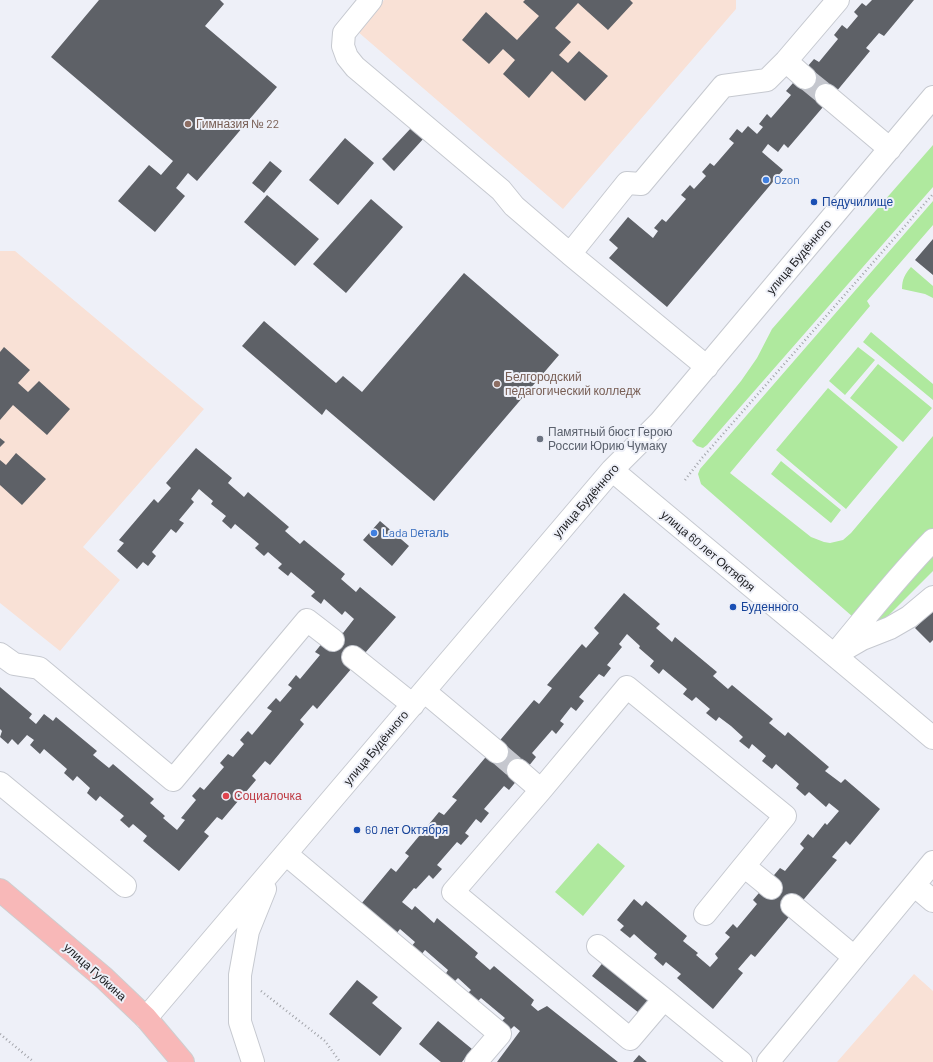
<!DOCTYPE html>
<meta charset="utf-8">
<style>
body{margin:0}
canvas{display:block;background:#eef0f8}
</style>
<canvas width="933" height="1062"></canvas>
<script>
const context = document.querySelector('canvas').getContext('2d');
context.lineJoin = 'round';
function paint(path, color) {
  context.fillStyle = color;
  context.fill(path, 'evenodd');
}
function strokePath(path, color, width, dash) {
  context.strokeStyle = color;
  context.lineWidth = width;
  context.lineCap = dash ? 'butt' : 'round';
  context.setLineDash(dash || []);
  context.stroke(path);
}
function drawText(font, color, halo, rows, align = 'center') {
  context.font = font + ' Barlow,sans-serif';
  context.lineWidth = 4;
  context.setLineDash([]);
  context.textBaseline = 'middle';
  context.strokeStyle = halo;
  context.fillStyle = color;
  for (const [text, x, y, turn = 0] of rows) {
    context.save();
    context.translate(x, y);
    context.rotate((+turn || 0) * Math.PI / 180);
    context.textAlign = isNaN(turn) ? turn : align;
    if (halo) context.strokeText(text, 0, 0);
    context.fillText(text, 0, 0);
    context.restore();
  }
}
paint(new Path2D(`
 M384 0H736V9L563 209 357 31Z
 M0 251H15L204 409 83 547 120 580 60 651 0 603Z
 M914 974 933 991V1062H837Z`), '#f9e1d6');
paint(new Path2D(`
 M933 145V187L707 445 703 448 697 446 692 441 741 381 757 358 772 329Z
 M933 201V225L867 301 870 306 730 473 811 537 824 542 830 543 843 540 851 533 933 436V531L853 617 701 484 698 474 700 469Z
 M911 267 933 286V298L925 294 902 289C902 279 905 274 911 267Z
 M871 332 933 384V400L863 342Z
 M858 347 875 360 845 395 829 381Z
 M878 364 932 408 903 442 850 398Z
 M828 388 898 447 846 509 776 450Z
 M781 461 841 510 831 523 771 474Z
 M933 547V571L877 627 870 621Z
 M598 843 625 866 583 916 555 892Z`), '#afe99e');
paint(new Path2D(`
 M99 0H220L224 4 205 26 277 87 197 181 188 173 176 188 185 196 155 232 118 201 149 165 161 175 173 161 51 57Z
 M525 0H630L633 3 608 30 578 3 555 28 571 42 559 55 568 63 579 51 608 76 585 101 552 71 529 98 503 74 515 60 503 49 489 64 462 40 486 12 517 40 539 16 523 2Z
 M872 0H914L884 36 879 33 866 48 870 51 836 92 826 95 819 104 823 107 788 148 784 144 778 152 768 144 762 152 783 170 667 307 609 258 618 248 609 240 628 217 653 238 658 231 654 228 662 219 666 222 686 199 681 195 690 185 694 189 706 176 702 172 710 163 714 166 734 143 729 139 737 129 742 133 748 126 757 134 763 127 759 124 767 114 771 118 791 95 786 91 814 59 819 62 838 39 834 35 842 25 847 29 858 16 854 12 862 3 866 6Z
 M412 127 424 138 394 171 382 159Z
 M345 138 374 163 338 205 309 180Z
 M270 161 282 171 264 193 252 183Z
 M267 195 319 239 295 266 244 222Z
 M371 199 403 227 346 293 313 264Z
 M933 239V275L915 260Z
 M464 273 559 355 434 501 326 409 322 415 242 346 264 321 336 383 343 376 362 392Z
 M4 347 30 370 18 383 28 392 39 381 70 409 47 435 13 405 0 420V352Z
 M0 438 5 442 0 447Z
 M196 448 232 478 228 483 244 497 248 492 289 527 285 531 300 544 304 540 345 574 341 579 356 592 360 587 396 617 365 653 361 649 353 657 352 668 317 709 313 705 300 720 304 724 270 765 265 761 252 776 256 780 222 820 217 817 204 832 209 836 179 871 143 841 147 836 133 824 129 828 120 820 124 816 100 796 96 801 87 793 90 788 77 776 73 781 64 773 67 769 44 749 40 754 30 745 34 740 27 735 18 745 12 739 8 744 0 737 2 731 0 729V687L32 714 29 718 36 724 44 714 53 721 56 717 97 751 93 755 109 768 113 764 154 799 150 803 165 816 163 818 177 830 185 820 181 818 196 800 192 796 200 787 204 790 224 767 220 763 228 754 233 757 244 744 240 740 248 731 252 735 272 711 267 708 276 698 280 702 292 688 288 685 296 675 300 679 320 655 315 652 323 642 328 646 340 631 343 633 354 619 345 611 342 615 324 599 321 604 311 596 315 592 291 572 288 576 278 568 282 564 268 552 264 556 255 548 259 544 235 524 231 529 222 521 226 516 211 504 213 501 199 489 191 499 194 502 179 520 184 523 176 533 171 529 152 552 156 556 148 566 143 562 137 569 117 551 124 543 119 540 154 499 158 503 171 488 166 483Z
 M16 453 46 479 22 505 0 485V460L6 465Z
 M380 521 409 546 392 566 363 540Z
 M624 593 660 624 656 628 672 642 675 637 717 672 713 676 728 689 732 685 773 719 769 723 785 736 788 732 829 767 825 771 841 783 845 779 880 809 850 845 846 841 832 857 837 860 755 957 751 954 738 969 743 973 713 1009 677 978 681 974 666 962 663 966 654 958 657 954 645 944 634 934 630 938 620 930 624 926 617 920 634 899 642 906 646 901 687 936 683 941 698 953 696 955 710 967 718 958 715 954 730 937 725 933 733 924 737 928 757 904 753 900 780 868 785 871 804 848 800 844 808 834 813 838 825 823 827 825 839 811 829 803 826 807 809 792 805 796 796 788 799 784 776 764 772 769 762 761 766 756 752 744 749 749 739 741 743 737 731 726 719 717 716 721 706 713 710 709 696 697 692 701 683 694 687 689 663 669 659 674 650 666 654 661 639 648 640 646 627 634 619 644 622 647 607 665 611 668 604 677 599 674 579 697 584 701 576 711 571 707 560 721 564 724 556 734 552 730 532 753 536 757 528 767 509 790 504 786 484 809 489 813 481 823 476 819 465 833 469 836 461 845 457 842 437 865 442 869 433 879 429 875 416 889 414 888 402 902 412 910 415 906 434 923 437 918 478 953 475 957 490 970 494 966 534 1000 531 1005 538 1011 547 1006 618 1062H497L520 1031 514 1026 510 1030 501 1022 505 1018 481 998 477 1002 467 994 471 990 458 978 454 982 445 975 448 970 425 950 421 955 411 947 415 942 400 929 396 934 361 904 391 868 396 872 409 856 405 853 439 812 444 815 457 800 452 797 534 700 539 704 552 688 547 685 582 644 586 648 599 633 594 628Z
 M933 610V640L930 643 915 628Z
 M605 960 652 997 639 1013 592 976Z
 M357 980 378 997 372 1003 402 1028 380 1056 329 1014Z
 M438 1021 472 1049 462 1062H441L419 1044Z
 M639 1055 647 1062H633Z`), '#5e6167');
strokePath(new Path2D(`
 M805 78 826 95
 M497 752 518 770`), '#c5c7ce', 22, [22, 11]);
const minor = new Path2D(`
 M371 0 344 33 343 46 347 57 355 67 501 190 514 206 570 254
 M786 61 805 78
 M826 95 890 149
 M707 367 570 254 627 183 641 184 723 86 767 80 786 61 838 0
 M612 470C719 560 827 648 933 738
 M843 650 862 639 890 628 909 617 933 597
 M0 654 14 664 39 668 173 780 307 620 333 640
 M835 654C867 615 898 576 933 540
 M353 657 413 705
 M424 691 497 752
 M518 770 541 790
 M0 783 125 886
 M286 854 500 1034 476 1062
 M914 885 933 901
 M792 905 854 957
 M705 914 744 866
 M598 946 664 999
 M146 1018 612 470 660 422 933 97
 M253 1062 240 1022V975L248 931 265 889
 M741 1062 664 999 630 1039 453 892 541 790 627 687 785 816 744 866 771 888
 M768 1062 933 862`);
const major = new Path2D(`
 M0 890 104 978 146 1018 183 1062`);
strokePath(minor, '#c6c9d0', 24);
strokePath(major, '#cececf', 24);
strokePath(new Path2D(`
 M685 480 702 458 933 194
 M261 991 325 1041 340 1062
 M0 1034 34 1062`), '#a2a4aa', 2.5, [1, 3]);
strokePath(minor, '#fff', 22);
strokePath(major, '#f8b8b8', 22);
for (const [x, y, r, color] of [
 [188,124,4,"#8d6e63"],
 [766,180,4,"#3f7fe0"],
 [814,202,4,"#1a4fb4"],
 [497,384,4,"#8d6e63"],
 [540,439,4,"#6b7280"],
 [374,533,4,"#3f7fe0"],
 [733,607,4,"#1a4fb4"],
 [226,796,4,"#e0444e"],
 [357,830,4,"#1a4fb4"]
]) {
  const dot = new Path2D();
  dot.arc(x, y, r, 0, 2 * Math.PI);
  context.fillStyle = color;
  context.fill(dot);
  strokePath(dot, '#eef0f8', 1.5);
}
drawText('12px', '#785e54', '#eef0f8', [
 ["Гимназия № 22",196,124],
 ["Белгородский",505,377],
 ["педагогический колледж",505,391]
], 'left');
drawText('12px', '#366cbe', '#eef0f8', [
 ["Ozon",774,180],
 ["Lada Dеталь",382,533]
], 'left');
drawText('12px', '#164399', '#eef0f8', [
 ["Педучилище",822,202],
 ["Буденного",741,607],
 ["60 лет Октября",365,830]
], 'left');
drawText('12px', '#202124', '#eef0f8', [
 ["улица Будённого",799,257,-50],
 ["улица Будённого",586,501,-49],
 ["улица 60 лет Октября",708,551,40],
 ["улица Будённого",376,748,-50],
 ["улица Губкина",95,972,42]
]);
drawText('12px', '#5b616d', '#eef0f8', [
 ["Памятный бюст Герою",548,432],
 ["России Юрию Чумаку",548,446]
], 'left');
drawText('12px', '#be3a42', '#eef0f8', [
 ["Социалочка",234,796]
], 'left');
</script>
